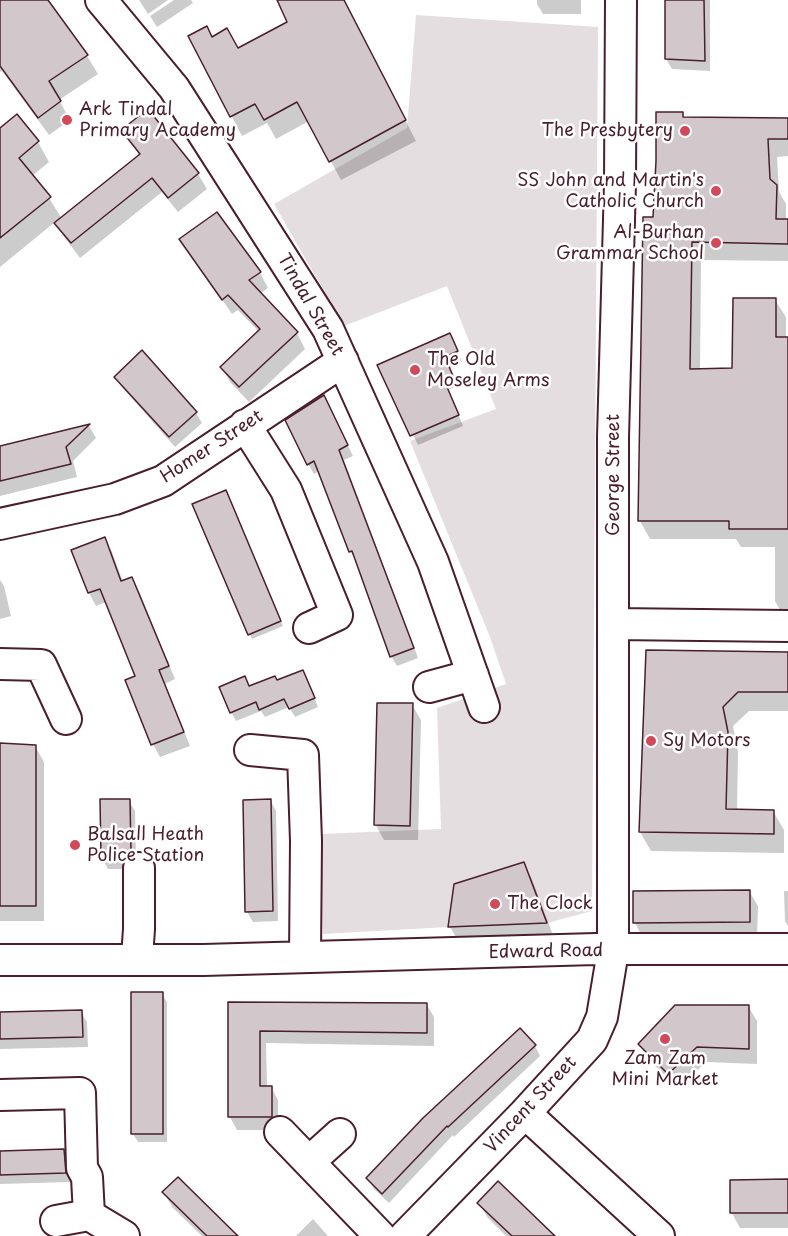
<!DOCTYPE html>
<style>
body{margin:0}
canvas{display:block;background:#fff}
</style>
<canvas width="788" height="1236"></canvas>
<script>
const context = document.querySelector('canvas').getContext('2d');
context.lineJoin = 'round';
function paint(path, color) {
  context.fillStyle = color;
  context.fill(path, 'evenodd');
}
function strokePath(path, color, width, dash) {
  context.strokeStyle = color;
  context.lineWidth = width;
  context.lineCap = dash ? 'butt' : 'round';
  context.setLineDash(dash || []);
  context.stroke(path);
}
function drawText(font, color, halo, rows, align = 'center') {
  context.font = font + ' "Playpen Sans",sans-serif';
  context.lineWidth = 5;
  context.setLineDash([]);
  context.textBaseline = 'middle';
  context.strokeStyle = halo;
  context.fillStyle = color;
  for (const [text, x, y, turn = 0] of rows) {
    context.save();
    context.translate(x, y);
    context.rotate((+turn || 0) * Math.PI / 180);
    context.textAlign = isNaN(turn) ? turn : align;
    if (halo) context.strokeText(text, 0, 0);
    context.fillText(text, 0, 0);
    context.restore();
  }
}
paint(new Path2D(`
 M416 15 598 27 592 911 547 923 523 862 454 884 448 927 323 934 321 834 441 829 437 708 506 684 490 637 410 441 496 409 447 286 344 326 274 204 407 128Z`), '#e5dee0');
paint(new Path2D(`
 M0 0H46L87 56 98 74 59 100 70 120 49 135 2 71 0 72Z
 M139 0H168L148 14Z
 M174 0H191L193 3 157 27 150 16Z
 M278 0H343L416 141 341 180 309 121 276 139 267 123 242 136 190 36 207 28 213 38 238 50 289 23Z
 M537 0H581V14H543L537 4Z
 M666 0H710V71L672 69 666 59Z
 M682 113 685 118 788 120V156L777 157 779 192 786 204V221H788V261L701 260 700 370H734L775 300 786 317V338H788V619H785L775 601V547H741L736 539H650L640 521 655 218Z
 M16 117 38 142 49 162 32 176 49 198 62 219 140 156 123 131 198 174 207 189 178 212 162 192 80 258 65 238 55 222 0 267V130Z
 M181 240 260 273 268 288 260 294 297 333 305 349 249 402 230 382 222 367 259 332 238 310 232 314Z
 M455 345 462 362 450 368 458 386 448 390 463 426 418 445 379 365Z
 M116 377 196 413 202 423 175 447 122 387Z
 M329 407 353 456 344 460 418 658 397 666 391 656 357 561 350 551 319 471 314 474 308 464Z
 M89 426 96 438 73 461 77 477 0 496V448Z
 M228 496 283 626 252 639 194 505Z
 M104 539 112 552 123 582 132 578 139 591 175 679 165 684 190 746 160 757 153 744 137 677 106 602 96 606 89 593 73 551Z
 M0 580 4 586 11 616 0 619Z
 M648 652 788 654V711H749L733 726 738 752 737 811H773L784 830V853L651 851 640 832Z
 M245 678 250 688 276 682 307 680 318 707 295 717 289 707 265 717 261 711 236 721 231 712Z
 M412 705 421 720 418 840H384L375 824Z
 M0 745 35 746 44 762V921H0Z
 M270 800 276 811 278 921 253 922 247 912Z
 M129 801 135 811 136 864 130 869H108L103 859Z
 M523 864 532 879 554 938 459 942 450 927Z
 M749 891 758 906 757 937 643 938 635 923Z
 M784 891H788V926L785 921Z
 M162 994 167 1002V1142H138L133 1134Z
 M230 1003 427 1005 434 1017V1046L266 1043 267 1087H271L278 1100V1130H237L230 1117Z
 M748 1006 757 1021V1064L706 1062 678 1088 649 1060 640 1045Z
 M81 1012 87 1022 88 1047 0 1049V1014Z
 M535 1046 540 1056 454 1137 453 1135 389 1203 374 1189 368 1179Z
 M63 1151 69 1160 70 1182 0 1184V1152Z
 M788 1181V1228H740L732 1213Z
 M164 1193 236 1236H202L173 1208Z
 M479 1203 553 1236H506L488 1218Z
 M313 1219 328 1236H296Z`), '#0003');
const building = new Path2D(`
 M0 0H48L88 55 49 81 61 101 38 118 0 66Z
 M277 0H344L406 120 329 162 297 102 264 120 255 104 230 117 188 36 207 26 212 37 227 28 238 48 287 22Z
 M665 0H704L705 61 665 59Z
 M148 109 199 173 168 198 152 178 71 243 54 223 140 154 121 130Z
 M656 112H683V117L788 118V139H768L770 179 777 185 776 219H788V244L692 242 690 369 732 368 733 298H776V337H788V529H729V521H638L643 217H653L656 161Z
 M17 114 39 141 19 158 51 197 0 238V128Z
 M217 212 261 272 249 280 298 332 239 387 220 367 260 329 228 295 222 300 179 239Z
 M450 333 458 351 445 357 453 376 444 380 459 415 410 436 377 365Z
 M142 350 197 412 169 437 114 377Z
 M324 395 348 445 339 450 414 648 390 657 352 551 349 552 314 461 307 465 285 420Z
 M90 424 66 447 71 464 0 481V446Z
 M226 490 281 621 248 635 192 504Z
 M105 537 121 581 132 577 169 666 159 670 184 732 151 745 125 680 135 676 100 589 88 593 71 550Z
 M646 650 788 652V692H738L723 707 728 732 726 809 774 810V834L639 832Z
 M303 670 315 698 289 709 284 699 259 710 256 702 230 713 219 687 245 676 249 686 275 676 277 680Z
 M377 703H413L410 826 374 825Z
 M0 743 36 745V906H0Z
 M100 799H130L131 853 124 859H101Z
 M271 799 273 911 245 912 243 800Z
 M524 862 547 923 448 927 454 884Z
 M750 890V922L633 923V891Z
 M131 992H163V1134H131Z
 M228 1002 427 1003V1033L260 1031V1086H272V1117H228Z
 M675 1005H749V1049L697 1047 668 1074 638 1044Z
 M82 1010 83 1037 0 1039V1012Z
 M520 1028 536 1045 448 1127 447 1126 382 1194 366 1178 423 1118Z
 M64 1149 66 1173 0 1175V1151Z
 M178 1177 238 1236H207L162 1192Z
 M788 1179V1213H730V1180Z
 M498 1181 555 1236H512L477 1203Z`);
paint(building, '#d2c7cb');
strokePath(building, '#4a1f2b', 1.5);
const minor = new Path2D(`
 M101 0 174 88 328 329 433 562 484 707
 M245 425 286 490 337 615 309 628
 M0 524 115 499 163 481 343 361
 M614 624 788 626
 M0 664 41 665 66 719
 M429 687 473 675
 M250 750 303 755 306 841 305 957
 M137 958 139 929V868
 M0 960H203L596 949H788
 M0 1095 80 1093 82 1168 87 1177 89 1215 124 1236
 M525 1113 659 1236
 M280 1132 380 1236
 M310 1161 340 1134
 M56 1221 89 1215
 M405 1236 525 1113 592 1040 602 1017 613 951V437L620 183 621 0`);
strokePath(minor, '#4a1f2b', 34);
strokePath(minor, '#fff', 30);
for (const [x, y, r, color] of [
 [67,120,6,"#d1495b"],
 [685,131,6,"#d1495b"],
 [716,191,6,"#d1495b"],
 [716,243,6,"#d1495b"],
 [415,370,6,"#d1495b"],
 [651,741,6,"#d1495b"],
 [75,845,6,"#d1495b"],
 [495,904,6,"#d1495b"],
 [665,1039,6,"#d1495b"]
]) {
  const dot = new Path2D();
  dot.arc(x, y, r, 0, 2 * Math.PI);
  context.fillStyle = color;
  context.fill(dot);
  strokePath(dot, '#fff', 2);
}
drawText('18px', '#4a1f2b', '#fff', [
 ["Ark Tindal",79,110],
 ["Primary Academy",79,131],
 ["The Presbytery",673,131,"right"],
 ["SS John and Martin's",704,181,"right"],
 ["Catholic Church",704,202,"right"],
 ["Al-Burhan",704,233,"right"],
 ["Grammar School",704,254,"right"],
 ["The Old",427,360],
 ["Moseley Arms",427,381],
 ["Sy Motors",663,741],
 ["Balsall Heath",87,835],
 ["Police Station",87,856],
 ["The Clock",507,904],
 ["Zam Zam",665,1059,"center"],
 ["Mini Market",665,1080,"center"]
], 'left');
drawText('18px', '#4a1f2b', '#fff', [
 ["Tindal Street",310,305,60],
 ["Homer Street",212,447,-33],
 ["George Street",614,475,-90],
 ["Edward Road",546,952,-1],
 ["Vincent Street",531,1105,-47]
]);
</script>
